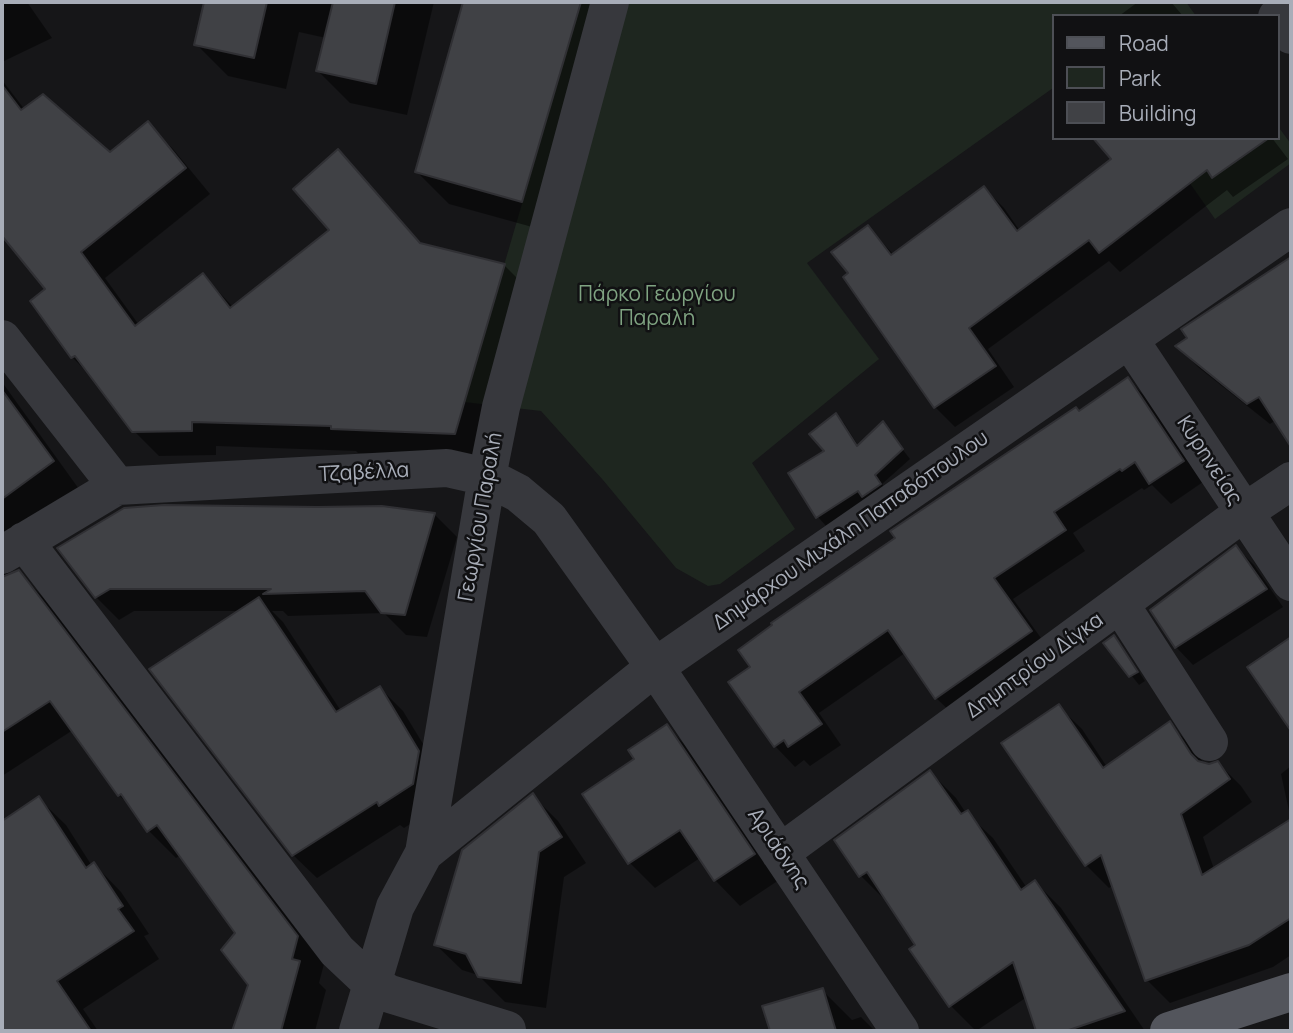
<!DOCTYPE html>
<meta charset="utf-8">
<style>
body{margin:0}
#map{position:relative;width:1293px;height:1033px;overflow:hidden;background:#161618;font-family:Manrope,sans-serif}
canvas{display:block}
.frame{position:absolute;inset:0;border:4px solid #a8adb8;pointer-events:none}
.legend{position:absolute;left:1052px;top:14px;width:228px;height:126px;box-sizing:border-box;background:#111113;border:2px solid #4d4f55;margin:0;padding:9px 12px;list-style:none;font-size:21px;color:#a8adb8}
.legend li{display:flex;align-items:center;gap:14px;height:35px}
.legend b{width:35px;border:2px solid #4d4f55}
</style>
<div id="map">
<canvas width="1293" height="1033"></canvas>
<div class="frame"></div>
<ul class="legend">
<li><b style="height:9px;background:#53555c"></b>Road</li>
<li><b style="height:19px;background:#1e261f"></b>Park</li>
<li><b style="height:19px;background:#404145"></b>Building</li>
</ul>
</div>
<script>
const context = document.querySelector('canvas').getContext('2d');
context.lineJoin = 'round';
function paint(path, color) {
  context.fillStyle = color;
  context.fill(path, 'evenodd');
}
function strokePath(path, color, width, dash) {
  context.strokeStyle = color;
  context.lineWidth = width;
  context.lineCap = dash ? 'butt' : 'round';
  context.setLineDash(dash || []);
  context.stroke(path);
}
function drawText(font, color, halo, rows, align = 'center') {
  context.font = font + ' Manrope,sans-serif';
  context.lineWidth = 5;
  context.setLineDash([]);
  context.textBaseline = 'middle';
  context.strokeStyle = halo;
  context.fillStyle = color;
  for (const [text, x, y, turn = 0] of rows) {
    context.save();
    context.translate(x, y);
    context.rotate((+turn || 0) * Math.PI / 180);
    context.textAlign = isNaN(turn) ? turn : align;
    if (halo) context.strokeText(text, 0, 0);
    context.fillText(text, 0, 0);
    context.restore();
  }
}
paint(new Path2D(`
 M581 2H1186L1196 16H1053V88L807 263 879 359 752 463 795 529 720 584 708 586 676 568 603 480 541 411 464 402Z
 M1277 125 1291 144V163L1215 219 1158 138H1277Z`), '#1e261f');
paint(new Path2D(`
 M2 2H27L52 38 2 62Z
 M206 2H434L407 115 350 103 318 71 326 38 299 32 286 89 228 76 196 44Z
 M465 2H588L615 29 554 233 449 204 417 172Z
 M1138 2H1171L1183 16H1119Z
 M2 80 25 110 110 154 148 124 173 149 210 194 105 278 139 325 203 275 233 307 331 230 338 152 423 245 504 265 529 290 480 458 358 453 356 451 216 446V455L159 456 133 430 95 380 72 357 48 290 2 233Z
 M1095 138H1272L1288 159 1233 197 1227 190 1120 272 1109 261 988 349 1014 387 955 427 935 407 850 274 868 227 894 255 984 188 1004 208 1020 231 1113 159Z
 M1291 257V439L1276 420 1270 424 1198 367 1178 346Z
 M1128 380 1149 400 1203 482 1171 504 1152 485 1144 490 1142 488 1073 533 1085 551 1013 599 1051 652 957 718 936 698 905 653 819 713 841 745 810 766 804 760 795 767 775 746 730 683 1079 413Z
 M2 382 79 489 23 561 9 572V576L18 572 46 600 324 964 319 983 326 990 315 1031H234L250 984 237 933 181 855 176 858 149 831 134 810 119 795 73 730 2 776Z
 M836 415 844 423 859 447 883 424 910 459 882 484 888 493 826 526 818 517 791 473 826 452Z
 M434 514 457 537 427 637 406 635 384 613 288 616 283 611H272L283 622 341 711 380 688 403 711 442 775 436 808 404 828 400 825 317 878 293 855 241 611H134L119 620 96 597 59 548Z
 M1236 547 1254 565 1283 607 1193 665 1176 647Z
 M1114 637 1122 646 1145 681 1139 685 1106 643Z
 M1059 707 1082 729 1107 767 1169 724 1192 746 1204 764 1218 763 1241 786 1252 802 1203 837 1214 869 1291 821V955L1273 967 1170 1003 1147 980 1113 885 1109 888 1086 865Z
 M667 727 692 752 779 880 740 906 715 880 700 858 655 888 630 863 636 760Z
 M1291 766V820L1281 774Z
 M930 772 956 798 966 813 993 838 1027 888 1035 882 1061 908 1145 1031H1038L1027 997 976 1031 950 1005 918 946 887 902 861 876 837 841Z
 M533 796 558 821 586 863 564 877 546 1008 505 1002 478 975 462 970 436 945Z
 M38 798 66 825 92 866 94 864 121 892 149 934 144 936 159 959 83 1009 98 1031H2V823Z
 M822 990 852 1020 861 1017 875 1031H772L764 1008Z`), '#0007');
const building = new Path2D(`
 M204 2H267L254 58 194 45Z
 M333 2H395L376 84 316 71Z
 M463 2H581L522 202 415 172Z
 M2 85 21 110 43 94 110 152 148 121 186 168 81 252 135 326 203 273 230 308 329 230 293 189 338 149 420 243 505 264 455 434 331 429V426L192 422V431L132 432 75 356 71 358 30 301 45 289 2 236Z
 M1093 138H1269L1212 178 1207 170 1099 253 1089 240 969 328 996 366 934 408 843 277 848 273 831 252 868 225 891 255 984 186 1017 231 1111 159Z
 M1291 257V447L1259 397 1247 404 1175 346 1187 338 1181 329Z
 M1128 377 1184 461 1149 484 1135 462 1122 471 1120 469 1054 512 1066 530 994 578 1032 631 935 699 888 630 799 692 822 724 788 747 784 740 774 747 728 682 750 667 738 650 772 625 771 623 895 538 890 531 1076 407 1079 411Z
 M2 390 54 461 2 499Z
 M836 413 857 446 883 421 903 449 875 475 881 484 862 497 858 491 816 518 788 473 824 451 809 434Z
 M164 505 318 507 382 506 435 513 405 615 381 613 365 591 263 594 271 589H110L95 598 57 548 124 508Z
 M1236 545 1267 589 1175 648 1150 610Z
 M19 570 298 936 292 959 300 961 281 1031H232L248 985 221 950 235 933 157 825 147 832 121 794 118 796 50 701 2 732V577Z
 M259 597 336 712 380 686 419 751 413 784 379 806 377 802 292 856 149 669Z
 M1114 635 1138 672 1129 677 1103 643Z
 M1291 637V731L1247 667Z
 M1059 704 1103 768 1170 721 1191 754 1198 761 1209 764 1218 761 1230 779 1181 814 1202 875 1291 819V918L1249 945 1145 981 1101 855 1085 866 1001 743Z
 M667 724 755 854 714 881 680 830 628 864 582 794 634 759 628 750Z
 M930 770 961 814 968 810 1021 890 1035 880 1125 1011 1066 1031H1036L1013 962 949 1007 909 949 915 945 867 872 859 877 834 840Z
 M533 793 562 837 539 852 521 983 478 977 466 954 434 945 462 850Z
 M39 796 86 868 94 862 123 906 118 909 134 931 57 981 91 1031H2V821Z
 M823 988 836 1031H770L762 1006Z`);
paint(building, '#404145');
strokePath(building, '#303034', 2);
strokePath(new Path2D(`
 M1277 17 1291 35
 M2 339 117 486
 M1129 339 1291 582
 M24 541 337 951 372 984 390 994 507 1030
 M2 555 117 486 447 468 487 477 518 493 549 519 655 667 900 1031
 M1120 604 1209 742
 M424 853 655 667 1291 227
 M780 853 1243 513 1291 481
 M358 1031 395 907 424 853 487 477 501 407 610 2`), '#37383d', 38);
strokePath(new Path2D(`
 M1169 1031 1291 992`), '#53555c', 38);
drawText('21px', '#7fa381', '#111113', [
 ["Πάρκο Γεωργίου",657,295],
 ["Παραλή",657,319]
]);
drawText('21px', '#a8adb8', '#111113', [
 ["Κυρηνείας",1209,461,57],
 ["Τζαβέλλα",364,473,-3],
 ["Γεωργίου Παραλή",481,517,-80],
 ["Δημάρχου Μιχάλη Παπαδόπουλου",851,531,-35],
 ["Δημητρίου Δίγκα",1035,666,-36],
 ["Αριάδνης",778,849,56]
]);
</script>
